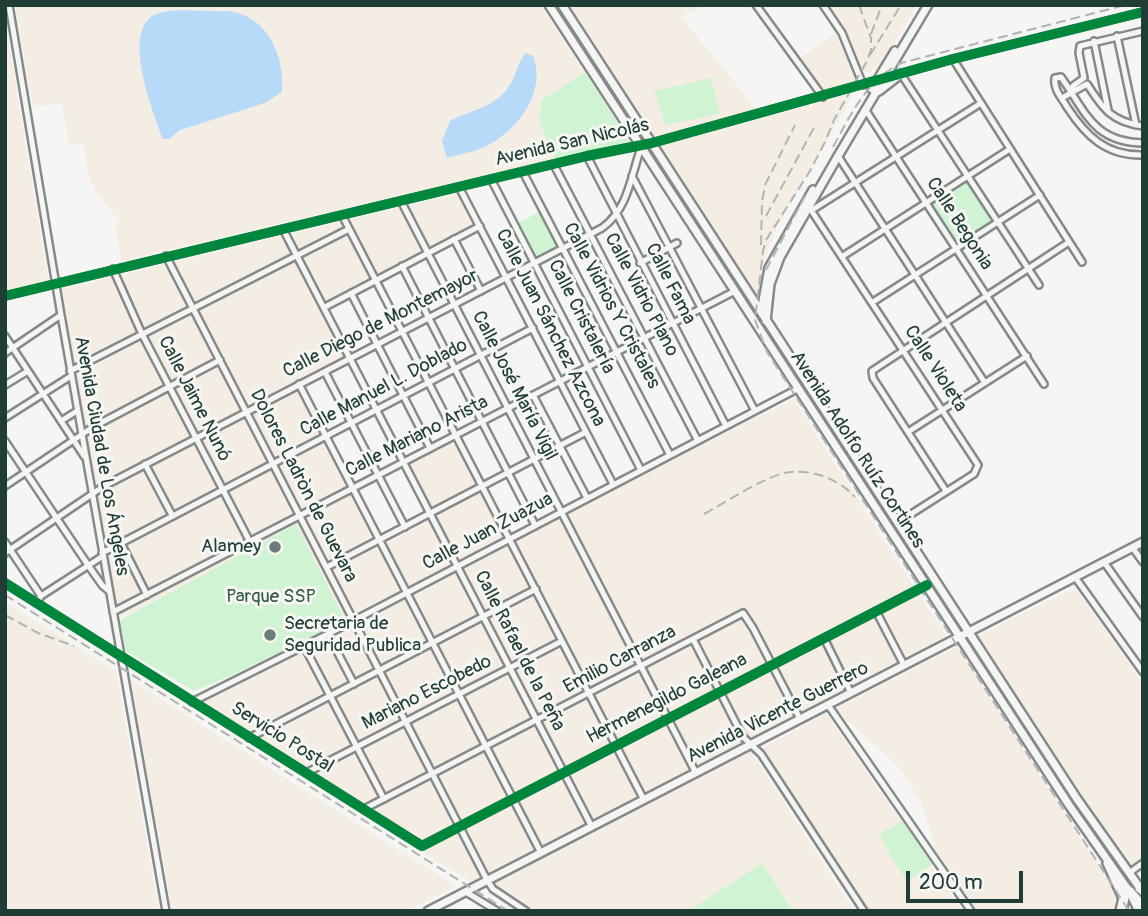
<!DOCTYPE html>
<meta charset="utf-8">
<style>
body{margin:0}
#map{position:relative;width:1148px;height:916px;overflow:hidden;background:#f5f5f3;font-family:Pangolin,sans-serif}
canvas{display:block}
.frame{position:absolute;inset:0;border:7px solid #1f3d34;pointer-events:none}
.scale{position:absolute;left:906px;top:871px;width:117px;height:32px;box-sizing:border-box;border:4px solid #1f3d34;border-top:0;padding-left:9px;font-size:21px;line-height:24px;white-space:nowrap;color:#1f3d34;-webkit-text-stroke:5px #f6f6f2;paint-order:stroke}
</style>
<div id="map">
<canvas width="1148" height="916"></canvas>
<div class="frame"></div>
<div class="scale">200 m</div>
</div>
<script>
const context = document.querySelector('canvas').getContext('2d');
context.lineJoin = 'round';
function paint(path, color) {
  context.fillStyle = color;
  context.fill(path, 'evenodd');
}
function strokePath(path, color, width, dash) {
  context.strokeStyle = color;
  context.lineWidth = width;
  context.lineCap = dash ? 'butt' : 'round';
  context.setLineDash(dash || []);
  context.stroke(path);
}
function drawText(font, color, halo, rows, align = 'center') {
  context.font = font + ' Pangolin,sans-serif';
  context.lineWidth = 6;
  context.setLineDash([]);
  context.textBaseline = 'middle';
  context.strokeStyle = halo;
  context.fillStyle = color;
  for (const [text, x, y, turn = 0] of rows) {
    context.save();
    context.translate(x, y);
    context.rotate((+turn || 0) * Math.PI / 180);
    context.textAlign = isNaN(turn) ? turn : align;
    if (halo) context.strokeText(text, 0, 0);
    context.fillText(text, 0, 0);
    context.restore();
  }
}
paint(new Path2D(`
 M15 5H541L628 142 121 261 115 224 120 222 95 191 87 170 84 143 69 144 62 103 33 107Z
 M567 5H706L681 17 759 112 654 138 651 136Z
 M828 5H916L879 71 872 69 871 73 860 69 846 30Z
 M5 18 48 280 5 291Z
 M837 32 855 75 852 84 828 93 825 92 800 58Z
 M854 93 778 225 765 255 759 294 753 295 656 147Z
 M457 194 474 224 318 307 343 357 293 383 378 549 436 517 409 465 453 441 507 544 793 399 946 636 472 882 422 852 200 702 350 629 296 524 132 613 117 617 62 289Z
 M1075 588 1143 684V856L1128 867 975 637Z
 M5 602 116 671 159 911H5Z
 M957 647 1119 899 1114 909 974 911 939 860 922 804 900 768 835 709Z
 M131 680 456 886 407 911H172Z
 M826 713 963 911H866L761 749Z
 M751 751 854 911H538L493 883Z`), '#f4ede4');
paint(new Path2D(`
 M585 72 628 139V142L555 159 539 120 542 100Z
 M711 78 720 114 665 125 655 91Z
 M968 179 995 220 957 245 930 204Z
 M539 212 558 246 557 249 537 259 534 258 516 224Z
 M296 524 345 620 237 673 194 691 126 651 120 620Z
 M902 821 933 864 907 881 888 852 889 851 879 834Z
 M762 863 793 911H689Z`), '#cff3d3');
paint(new Path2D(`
 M226 11C267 14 285 55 282 92L265 103 180 130 169 139H163C153 113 120 29 156 14 173 7 207 12 226 11Z
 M526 53 533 56C547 91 518 130 488 145 476 152 460 154 447 158L442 141 450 121C471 110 493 108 508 88 516 77 517 63 526 53Z`), '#b7daf8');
const minor = new Path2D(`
 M9 5 61 315 166 911
 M756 5 823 97
 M823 5 842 33 863 85
 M1117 36 1136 125
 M1094 41 1108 110
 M953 59 1082 262
 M901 74 1039 285
 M1071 92 1073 86 1084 78 1079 53 1080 46 1143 31
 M1062 98 1087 84C1103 109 1112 122 1143 126
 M865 109 1044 384
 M1143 143C1093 142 1086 112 1061 77L1055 78C1053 89 1062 98 1067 107 1086 136 1106 156 1143 155
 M587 156 726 426
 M838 156 985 383
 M554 165 698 441
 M523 172 670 455
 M632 176 755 411
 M491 179 641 470
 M459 187 613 484
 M401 201 696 773
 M809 207 978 465 974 474 897 523
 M812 210 981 103
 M342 215 644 800
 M283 229 592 827
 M454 239 481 291
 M166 256 487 880 493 889 526 911
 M843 256 1010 149
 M640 263 677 243
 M402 266 535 525
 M113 269 142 334 250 542
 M351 293 430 448
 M5 296 587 156 652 143 953 59 1143 12
 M873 302 1040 195
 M325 307 480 226
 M5 336 84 456
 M5 353 61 315
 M70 371 349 229
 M325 372 405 527
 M299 384 541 853
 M5 385 28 371
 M533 395 587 498
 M5 418 71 376
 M61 421 77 411
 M908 432 1027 356
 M5 441 88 565 102 585 109 591
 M145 464 172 515
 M5 486 93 427 220 360
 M946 491 873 378 872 371 1069 242
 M5 542 41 596
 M121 543 147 595
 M1132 547 1143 562
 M5 553 104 486 602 228C629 209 631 174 642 145
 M102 553 533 328
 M1104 562 1143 617
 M327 567 586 432
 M1075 577 1143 672
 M5 583 422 846 927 585
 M37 603 41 596 103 556
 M876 611 904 665
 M113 612 735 291
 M328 634 354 684
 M824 638 851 693
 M693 639 743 737 761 754 864 911
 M304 646 384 799
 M192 702 328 634 799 388
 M828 705 971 911
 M249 738 536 589
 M306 773 562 641
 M364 809 743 613 753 628 800 719
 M1129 873 1143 863
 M466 892 497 911`);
const major = new Path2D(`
 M549 5 1069 805 1129 891 1139 911
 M562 5 1077 799 1142 891
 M872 89 895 51
 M879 91 901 74
 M761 312 769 268 813 190
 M766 321 770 284 780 257 838 156 928 5
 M428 911 1143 542`);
const highway = new Path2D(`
 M1108 863 1124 898 1121 911
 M1140 888 1143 890
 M1129 891 1143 907`);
strokePath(minor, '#858a88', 10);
strokePath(major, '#858a88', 12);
strokePath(highway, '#858a88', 14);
strokePath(minor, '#f5f5f3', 5);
strokePath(major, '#f5f5f3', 7);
strokePath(highway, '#f5f5f3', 9);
strokePath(new Path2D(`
 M859 5 871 38V50L867 61 834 120 825 142 810 171 766 240 763 251 755 320 767 352 1129 911
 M871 34 882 5
 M870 55 901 5
 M833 147C851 114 866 81 901 63L1126 5
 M766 216 816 124
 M761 245 762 202 765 185 795 125
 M766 270 805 196
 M704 514C726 502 761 479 784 473 809 468 838 478 855 497
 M5 595 508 911
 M5 615 38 633 74 646`), '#b0b4b2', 2, [10, 5]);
strokePath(new Path2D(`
 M5 296 587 156 652 143 953 59 1143 12
 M5 583 422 846 927 585`), '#00873e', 10);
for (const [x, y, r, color] of [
 [275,547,7,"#6a7d77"],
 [270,635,7,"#6a7d77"]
]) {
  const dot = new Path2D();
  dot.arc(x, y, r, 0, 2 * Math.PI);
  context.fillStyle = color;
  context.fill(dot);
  strokePath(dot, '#f6f6f2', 2.5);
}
drawText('19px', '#1f3d34', '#f6f6f2', [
 ["Avenida San Nicolás",572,143,-13],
 ["Calle Begonia",959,224,57],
 ["Calle Fama",670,284,63],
 ["Calle Vidrio Plano",641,295,62],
 ["Calle Vidrios Y Cristales",611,306,62],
 ["Calle Cristalería",581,317,63],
 ["Calle Diego de Montemayor",381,324,-27],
 ["Calle Juan Sánchez Azcona",550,328,63],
 ["Calle Violeta",935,369,57],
 ["Calle José María Vigil",514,386,63],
 ["Calle Manuel L. Doblado",384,388,-28],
 ["Calle Jaime Nunó",194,399,63],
 ["Calle Mariano Arista",417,437,-27],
 ["Avenida Adolfo Ruíz Cortines",857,450,57],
 ["Avenida Ciudad de Los Ángeles",101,456,80],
 ["Dolores Ladròn de Guevara",303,486,63],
 ["Calle Juan Zuazua",488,532,-28],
 ["Calle Rafael de la Peña",519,651,63],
 ["Emilio Carranza",620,660,-28],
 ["Mariano Escobedo",427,693,-27],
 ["Hermenegildo Galeana",667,699,-27],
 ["Avenida Vicente Guerrero",778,713,-27],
 ["Servicio Postal",282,738,32]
]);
drawText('19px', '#1f3d34', '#f6f6f2', [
 ["Alamey",261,547],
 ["Secretaria de",284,624,"left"],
 ["Seguridad Publica",284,646,"left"]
], 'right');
drawText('19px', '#355848', '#f6f6f2', [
 ["Parque SSP",271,597]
]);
</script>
